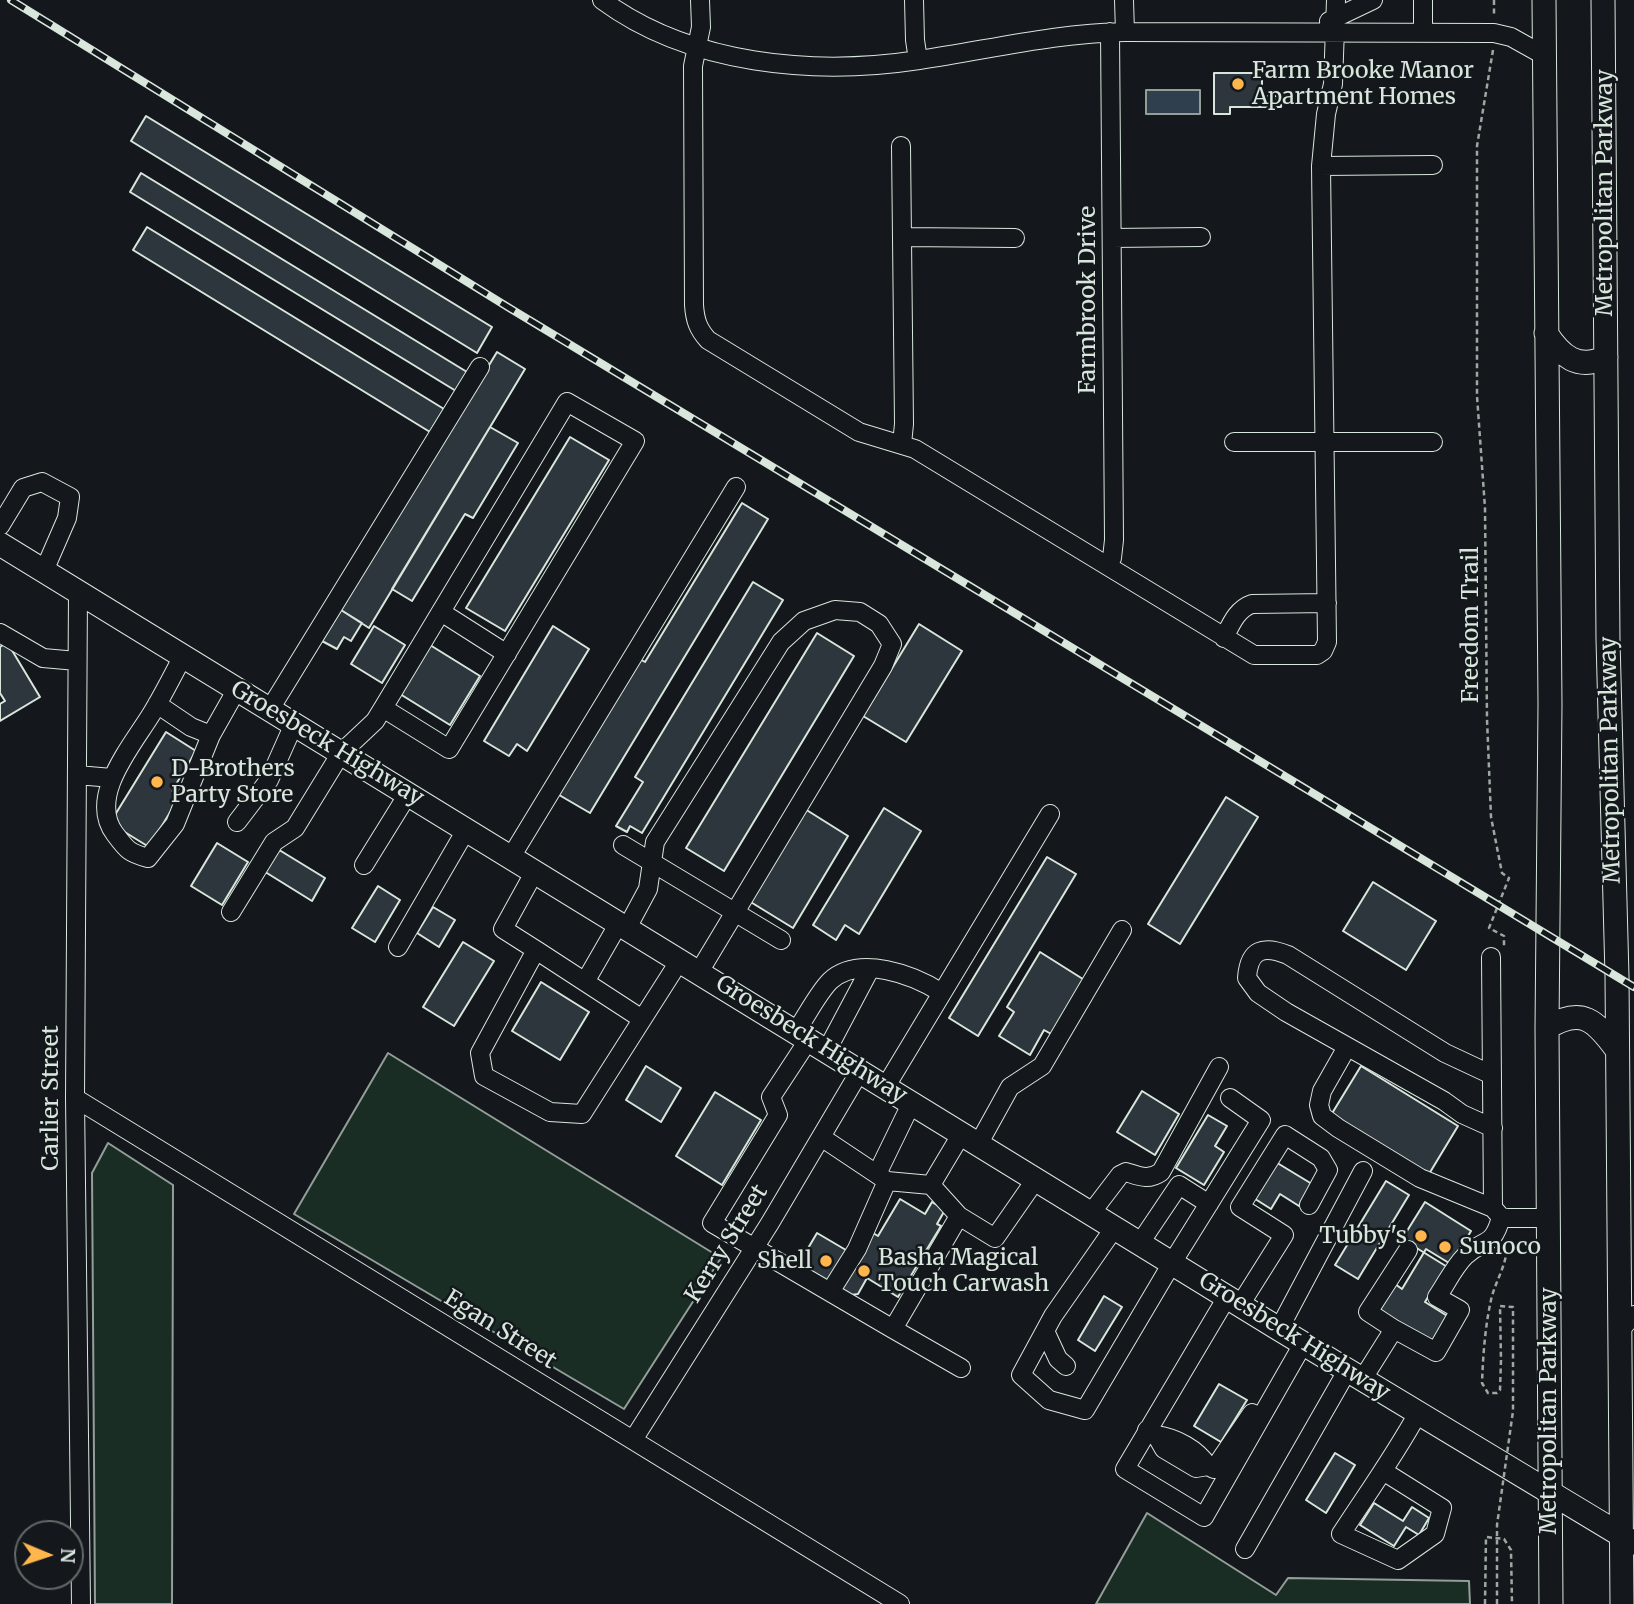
<!DOCTYPE html>
<style>
body{margin:0}
#map{position:relative;width:1634px;height:1604px;overflow:hidden;background:#14181c;font-family:Merriweather,serif}
canvas{display:block}
.north{position:absolute;left:14px;top:1520px;width:70px;height:70px;box-sizing:border-box;background:#14181c;border:2px solid #626a69;border-radius:50%;rotate:92deg;font-size:19px;font-weight:700;line-height:28px;text-align:center;color:#d8e6dc}
.north::after{content:'';display:block;margin:auto;width:24px;height:32px;background:#ffb74d;clip-path:polygon(50% 0,100% 100%,50% 72%,0 100%)}
</style>
<div id="map">
<canvas width="1634" height="1604"></canvas>
<div class="north">N</div>
</div>
<script>
const context = document.querySelector('canvas').getContext('2d');
context.lineJoin = 'round';
function paint(path, color) {
  context.fillStyle = color;
  context.fill(path, 'evenodd');
}
function strokePath(path, color, width, dash) {
  context.strokeStyle = color;
  context.lineWidth = width;
  context.lineCap = dash ? 'butt' : 'round';
  context.setLineDash(dash || []);
  context.stroke(path);
}
function drawText(font, color, halo, rows, align = 'center') {
  context.font = font + ' Merriweather,serif';
  context.lineWidth = 5;
  context.setLineDash([]);
  context.textBaseline = 'middle';
  context.strokeStyle = halo;
  context.fillStyle = color;
  for (const [text, x, y, turn = 0] of rows) {
    context.save();
    context.translate(x, y);
    context.rotate((+turn || 0) * Math.PI / 180);
    context.textAlign = isNaN(turn) ? turn : align;
    if (halo) context.strokeText(text, 0, 0);
    context.fillText(text, 0, 0);
    context.restore();
  }
}
const green = new Path2D(`
 M388 1053 721 1258 624 1409 294 1214Z
 M108 1143 173 1185 172 1604H95L92 1173Z
 M1147 1513 1276 1595 1288 1578 1469 1581 1470 1604H1096Z`);
paint(green, '#1a2d24');
strokePath(green, '#939e99', 2);
const water = new Path2D(`
 M1146 90H1200V114H1146Z`);
paint(water, '#2f3f4d');
strokePath(water, '#939e99', 2);
const building = new Path2D(`
 M1214 73H1262V96H1282L1281 107H1230V114H1214Z
 M146 116 492 327 477 353 131 141Z
 M141 173 467 372 456 391 130 192Z
 M147 227 444 409 430 432 133 250Z
 M497 352 525 369 369 628 341 610Z
 M490 427 518 443 473 518 465 514 412 601 392 589Z
 M570 437 609 460 505 631 466 608Z
 M742 503 768 519 590 813 554 792 636 657 645 662Z
 M753 582 783 600 642 833 630 826 627 832 616 826 643 782 635 777Z
 M341 610 362 623 351 641 344 637 337 649 322 641Z
 M919 624 962 651 906 742 863 716Z
 M374 626 405 645 382 683 351 664Z
 M553 626 589 649 527 751 517 744 509 756 484 741Z
 M817 633 854 656 724 871 686 848Z
 M7 642 40 697 0 721V704L5 701 0 693V647Z
 M430 645 480 676 450 725 400 694Z
 M166 732 196 751 172 791 180 796 149 847 110 823Z
 M1226 797 1258 817 1180 944 1148 924Z
 M884 808 921 831 859 934 845 925 836 940 813 925Z
 M805 809 848 836 793 928 749 901Z
 M217 843 248 862 222 905 191 886Z
 M276 848 325 878 312 901 262 870Z
 M1047 857 1076 874 978 1036 949 1018Z
 M1373 882 1436 921 1406 970 1343 931Z
 M378 886 400 900 375 942 352 928Z
 M433 907 455 920 439 947 417 933Z
 M463 942 494 961 454 1026 423 1007Z
 M1040 952 1086 981 1053 1035 1044 1030 1030 1055 999 1036 1014 1012 1007 1007Z
 M541 982 589 1012 560 1060 512 1031Z
 M646 1066 681 1088 661 1122 626 1100Z
 M1361 1066 1458 1126 1429 1174 1331 1115Z
 M1142 1091 1179 1114 1155 1155 1117 1132Z
 M715 1092 761 1120 722 1185 676 1156Z
 M1208 1115 1227 1126 1215 1146 1224 1152 1204 1185 1176 1168Z
 M1274 1161 1312 1184 1299 1206 1280 1194 1271 1209 1252 1197Z
 M1386 1181 1409 1195 1358 1279 1335 1265Z
 M900 1199 925 1214 932 1202 945 1210 937 1224 941 1226 898 1297 867 1278 858 1294 851 1295 843 1290 842 1284 873 1233 878 1236Z
 M1425 1202 1471 1231 1449 1268 1402 1239Z
 M817 1233 851 1253 830 1287 797 1267Z
 M1426 1249 1449 1263 1425 1302 1449 1317 1434 1344 1379 1311 1395 1284 1402 1289Z
 M1104 1296 1122 1307 1095 1351 1078 1340Z
 M1219 1384 1247 1400 1221 1442 1194 1426Z
 M1335 1453 1355 1465 1326 1513 1306 1500Z
 M1374 1503 1403 1521 1412 1507 1429 1518 1419 1535 1406 1527 1394 1546 1360 1525Z`);
paint(building, '#2c363c');
strokePath(building, '#d8e6dc', 2);
const minor = new Path2D(`
 M602 0C690 65 814 76 919 60 988 50 1055 33 1125 32L1494 33 1511 37 1545 56
 M700 0 701 27 693 66 694 305C695 320 698 329 708 340L859 432 915 449 1254 655H1317L1323 651 1327 642 1321 166 1326 114 1333 84 1336 0
 M914 0 915 40 918 60
 M1124 0 1125 32
 M1423 0V33
 M1329 21 1373 0
 M901 146 904 424 902 444
 M1321 166 1433 165
 M902 237 1015 238
 M1112 238 1201 237
 M1234 442H1433
 M0 526 23 488 42 482 70 497 67 518 44 571
 M1108 566 1112 558 1114 540 1110 32
 M78 592 75 1098 81 1604
 M441 612 507 654
 M0 633 43 658 77 661
 M1224 638C1231 624 1237 609 1252 604L1327 603
 M183 656C173 675 163 695 152 713 132 746 87 797 115 834 127 850 129 853 148 858L175 824 211 735 237 689
 M157 704 191 727 211 735
 M270 709 480 367
 M77 775 112 778
 M237 822 269 780 294 724
 M623 845 781 940
 M511 857 736 487
 M364 865 408 794
 M535 871 503 929 536 950 480 1053 484 1076 550 1112 582 1114 680 960
 M231 912 274 842 295 828 341 753 375 721 383 708 567 402 635 441 449 749 383 708
 M627 928 648 889 655 842 781 642 804 621 835 610 860 612 879 624 892 644 883 666 699 972
 M398 947 466 830
 M536 950 642 1019
 M1491 957 1493 1208 1501 1217 1507 1218H1548
 M585 982 619 923
 M796 1031C806 1017 818 993 830 981 859 954 914 975 942 993
 M809 1039 771 1097 778 1115 712 1223 893 1329
 M1347 1047 1322 1091 1319 1105 1322 1116 1338 1128 1420 1178 1493 1208
 M827 1050 870 969
 M1492 1075 1445 1053 1288 955C1263 945 1249 949 1247 978L1258 993 1286 1012 1444 1101 1462 1114 1493 1128
 M886 1086 1050 814
 M75 1098 900 1604
 M821 1137 887 1181 931 1185 959 1216
 M979 1143 1010 1087 1042 1066 1122 930
 M877 1174 912 1102
 M931 1185 962 1133
 M1091 1213 1120 1175 1126 1172C1139 1176 1148 1181 1161 1172L1219 1067
 M1115 1227 1053 1316 1021 1375 1049 1400 1085 1410 1172 1263 1261 1120 1230 1098
 M1140 1243 1179 1185 1209 1204
 M830 1292 857 1249 887 1181
 M1227 1297 1125 1469 1204 1517 1303 1344
 M1240 1305 1284 1235 1240 1207 1285 1135 1321 1158 1328 1170 1309 1205
 M1279 1329 1363 1171
 M1394 1329 1368 1312 1408 1250
 M1045 1331 1058 1359 1066 1366
 M1619 1331 1634 1315
 M961 1368 893 1329 959 1216 995 1238 1036 1179
 M1362 1380 1394 1329 1436 1352 1460 1310 1437 1297C1446 1284 1454 1267 1465 1256 1484 1238 1493 1248 1501 1217
 M1147 1430 1156 1435 1164 1449 1196 1468 1208 1466 1214 1469 1252 1413
 M1156 1435C1176 1438 1197 1449 1208 1466
 M633 1440 770 1223 860 1071
 M1383 1471 1442 1508 1435 1534 1398 1560 1341 1534C1367 1494 1395 1455 1418 1413
 M1245 1549 1347 1371`);
const major = new Path2D(`
 M1544 0 1550 704 1547 1028 1551 1604
 M1603 0 1608 640 1617 976 1622 1604
 M1546 333C1561 356 1578 371 1606 357
 M0 544 1279 1329 1634 1543
 M1547 1028C1582 1006 1596 1021 1617 1050`);
strokePath(minor, '#d8e6dc', 20);
strokePath(major, '#d8e6dc', 25);
strokePath(new Path2D(`
 M1494 0V15
 M1493 50 1477 146V396L1485 508 1487 719 1491 817 1502 873 1509 878 1489 928 1504 936V947
 M1501 1360 1500 1390 1497 1393H1488L1482 1383C1483 1356 1485 1327 1491 1300 1495 1282 1506 1267 1507 1247
 M1485 1604 1486 1537 1504 1539 1511 1550 1512 1604`), '#9da8a2', 2.5, [5, 3.5]);
strokePath(minor, '#14181c', 18);
strokePath(major, '#14181c', 23);
const rail = new Path2D(`
 M11 0 511 309 1634 987`);
strokePath(rail, '#d8e6dc', 8);
strokePath(rail, '#14181c', 5, [16]);
strokePath(new Path2D(`
 M1497 1604V1525L1513 1411V1307L1500 1306 1501 1360`), '#9da8a2', 2.5, [5, 3.5]);
for (const [x, y, r, color] of [
 [1238,84,7,"#ffb74d"],
 [157,782,7,"#ffb74d"],
 [1421,1236,7,"#ffb74d"],
 [1445,1247,7,"#ffb74d"],
 [826,1261,7,"#ffb74d"],
 [864,1271,7,"#ffb74d"]
]) {
  const dot = new Path2D();
  dot.arc(x, y, r, 0, 2 * Math.PI);
  context.fillStyle = color;
  context.fill(dot);
  strokePath(dot, '#14181c', 2.5);
}
drawText('23px', '#d8e6dc', '#14181c', [
 ["Farm Brooke Manor",1252,71],
 ["Apartment Homes",1252,97],
 ["D-Brothers",171,769],
 ["Party Store",171,795],
 ["Tubby's",1407,1236,"right"],
 ["Sunoco",1459,1247],
 ["Basha Magical",878,1258],
 ["Touch Carwash",878,1284],
 ["Shell",812,1261,"right"]
], 'left');
drawText('23px', '#d8e6dc', '#14181c', [
 ["Metropolitan Parkway",1605,193,-90],
 ["Farmbrook Drive",1088,300,-90],
 ["Freedom Trail",1471,625,-90],
 ["Groesbeck Highway",327,744,31],
 ["Metropolitan Parkway",1611,760,-91],
 ["Groesbeck Highway",811,1040,32],
 ["Carlier Street",51,1098,-90],
 ["Kerry Street",727,1244,-58],
 ["Egan Street",500,1330,32],
 ["Groesbeck Highway",1294,1337,32],
 ["Metropolitan Parkway",1549,1411,-90]
]);
</script>
